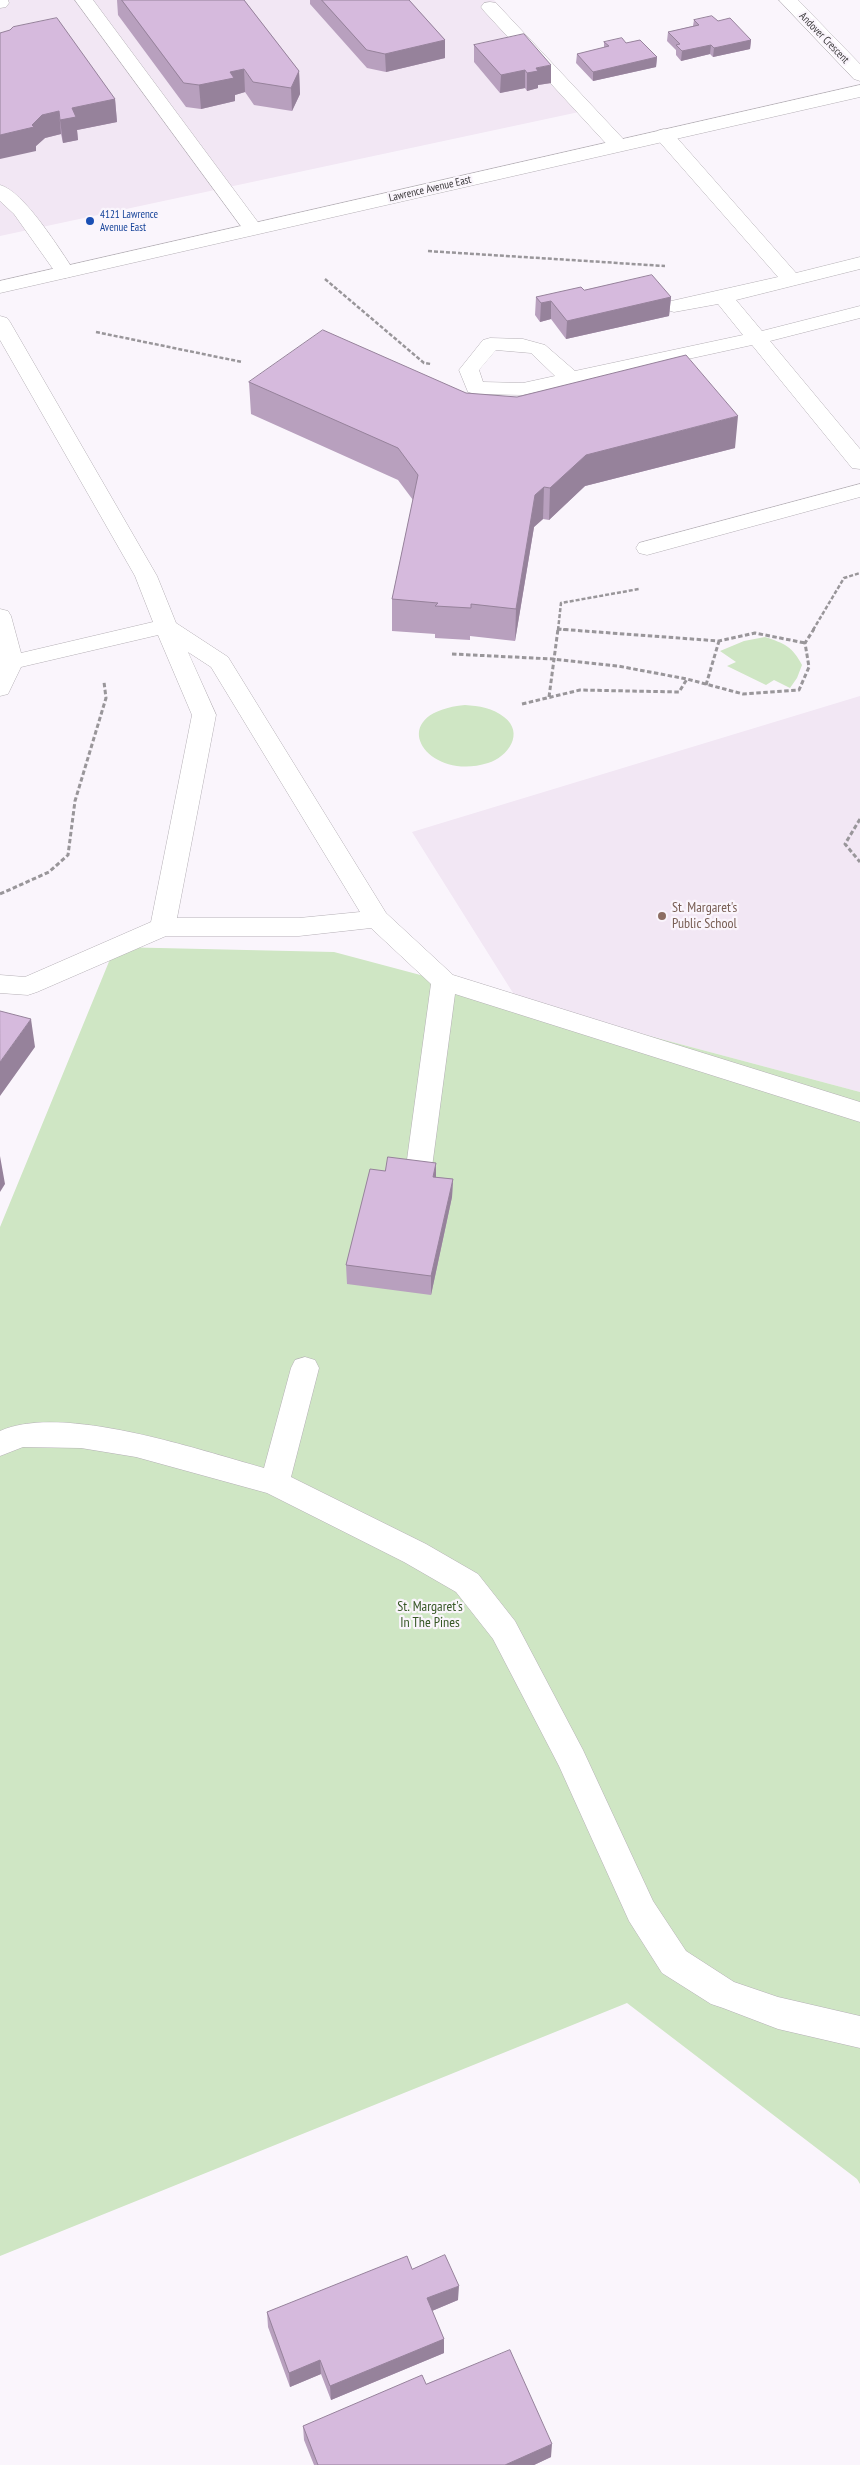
<!DOCTYPE html>
<style>
body{margin:0}
canvas{display:block;background:#faf5fc}
</style>
<canvas width="860" height="2465"></canvas>
<script>
const context = document.querySelector('canvas').getContext('2d');
context.lineJoin = 'round';
function paint(path, color) {
  context.fillStyle = color;
  context.fill(path, 'evenodd');
}
function strokePath(path, color, width, dash) {
  context.strokeStyle = color;
  context.lineWidth = width;
  context.lineCap = dash ? 'butt' : 'round';
  context.setLineDash(dash || []);
  context.stroke(path);
}
function drawText(font, color, halo, rows, align = 'center') {
  context.font = font + ' "PT Sans Narrow",sans-serif';
  context.lineWidth = 4.5;
  context.setLineDash([]);
  context.textBaseline = 'middle';
  context.strokeStyle = halo;
  context.fillStyle = color;
  for (const [text, x, y, turn = 0] of rows) {
    context.save();
    context.translate(x, y);
    context.rotate((+turn || 0) * Math.PI / 180);
    context.textAlign = isNaN(turn) ? turn : align;
    if (halo) context.strokeText(text, 0, 0);
    context.fillText(text, 0, 0);
    context.restore();
  }
}
paint(new Path2D(`
 M0 0H494L593 109 0 236Z
 M860 696V1092L518 1001 412 832Z`), '#f2e7f4');
paint(new Path2D(`
 M765 637C784 643 793 647 802 665L797 678 790 688 774 680 766 685 727 666 736 662 720 651 744 641Z
 M465 705C479 706 493 708 504 717 525 733 508 757 488 763 426 783 381 713 465 705Z
 M115 947 334 952 860 1092V2184L857 2179 627 2003 0 2256V1227Z`), '#cfe6c4');
const service = new Path2D(`
 M0 0H8L9 3 6 7 0 8Z
 M75 0H93L260 225 263 229 260 233H246Z
 M490 2 496 3 626 142 628 146 626 150H612L484 11 481 7 484 3Z
 M664 129 671 131 796 273 860 257V269L736 300 762 331 860 306V318L770 341 860 449V469L852 468 752 345 523 395 475 394 468 392 459 370 483 340 490 338 523 339 545 345 575 371 743 335 718 304 674 312 667 310 664 306 667 302 778 277 657 139 655 135 657 131ZM496 350 531 353 555 376 523 383 483 382 479 370Z
 M0 185C24 191 60 250 75 272L72 276 65 278 58 276 14 214 0 201Z
 M0 316 7 318 10 322 157 576 176 623 228 657 386 913 453 975 860 1102V1122L455 994 432 1167 429 1174 419 1177 409 1174 406 1167 431 984 371 928 299 936H166L37 992 28 995 0 993V975L25 977 151 922 192 715 158 635 21 667 8 694 0 696V609L8 611 11 616 21 653 153 622 135 576 0 340ZM188 652 211 667 360 912 299 918H177L216 715Z
 M860 484V497L647 555 639 553 636 548 639 543Z
 M305 1357 315 1360 319 1368 291 1477 426 1544 478 1574 515 1621 583 1750 653 1901 686 1951 734 1982 778 1997 860 2016V2048L778 2029 723 2008 711 2004 662 1973 629 1921 559 1766 493 1639 456 1592 404 1562 267 1493 136 1457 81 1448 23 1447 0 1456V1431C62 1403 199 1450 264 1468L291 1368 295 1360Z`);
const minor = new Path2D(`
 M779 0H798L860 64V81L854 79Z`);
const secondary = new Path2D(`
 M860 85V97L0 293V281Z`);
strokePath(service, '#b5b0b6', 1);
strokePath(minor, '#b5b0b6', 1);
strokePath(secondary, '#b5b0b6', 1);
strokePath(new Path2D(`
 M428 251 665 266
 M325 279 424 363 431 364
 M96 332 242 362
 M557 629 569 630
 M558 630 561 603 639 589
 M813 630 844 578 860 573`), '#99969a', 2.5, [4, 2]);
strokePath(new Path2D(`
 M557 629 719 641 755 633 805 643
 M452 654 553 659 618 666 687 679 743 694 799 690 809 667 805 643 814 629
 M706 685 719 641
 M549 697 558 629
 M522 704 580 690 679 692 687 679
 M860 819 845 844 860 862
 M0 894 49 872 68 855 75 801 106 698 104 682`), '#99969a', 3, [4.5, 2.5]);
paint(service, '#fff');
paint(minor, '#fff');
paint(secondary, '#fff');
paint(new Path2D(`
 M117 0H244L299 71 300 94 292 111 254 105 245 92 235 95V101L201 109 186 107 118 15Z
 M310 0H409L445 40V58L386 72 367 68 310 4Z
 M694 20 718 21 751 40 750 49 713 57 710 54 681 61 676 55V50L667 41 668 32 693 26Z
 M0 33 115 99 117 122 77 130 78 140 63 143 61 134 45 138 36 146V151Z
 M604 42 626 43 657 57 656 67 593 81 576 63 577 54 604 48Z
 M474 45 551 83 538 85V88L527 91 525 88 500 93 474 62Z
 M584 290 671 297 669 316 566 339 551 319 540 322 535 315 536 297Z
 M249 382 466 393 735 448 585 486 549 520 543 519 534 527 515 641 470 636V640L435 638V634L392 631V599L413 500 398 480 251 414Z
 M436 1163V1177L453 1179 452 1197 431 1295 347 1284 346 1265 385 1171Z
 M412 2269 458 2300 432 2311 444 2339V2353L331 2400 321 2374 290 2387 268 2327 267 2312Z
 M426 2384 551 2457 534 2465H314L304 2440 303 2426Z`), '#b8a0be');
paint(new Path2D(`
 M445 40V58L386 72 385 54Z
 M751 40 750 49 713 57 714 48Z
 M711 45 710 54 681 61 682 51Z
 M657 57 656 67 593 81V72Z
 M551 65V83L538 85V88L527 91V73L536 68Z
 M244 69 245 92 235 95V101L201 109 199 85 230 72Z
 M525 70V88L500 93 501 75Z
 M299 71 300 94 292 111 291 88Z
 M115 99 117 122 77 130 78 140 63 143 60 120 72 108Z
 M59 111 61 134 45 138 36 146V151L0 159V135L32 125 42 115Z
 M671 297 669 316 566 339 567 321Z
 M551 301V319L540 322 541 303Z
 M738 416 735 448 585 486 549 520 550 488 586 455Z
 M544 487 543 519 534 527 515 641 516 609 535 495Z
 M31 1019 35 1047 0 1096V1062Z
 M0 1156 5 1184 0 1192Z
 M436 1163V1181L433 1177Z
 M453 1179 452 1197 431 1295V1276Z
 M459 2286 458 2300 427 2313V2298Z
 M444 2339V2353L331 2400 330 2386Z
 M320 2360 321 2374 290 2387 289 2373Z
 M552 2444 551 2457 534 2465H505Z`), '#96829b');
const building = new Path2D(`
 M122 0H244L299 71 291 88 253 82 244 69 230 72 234 78 199 85 184 83Z
 M322 0H409L445 40 385 54 367 50Z
 M712 16 718 21 730 18 751 40 714 48 711 45 682 51 676 45 680 44 668 32 699 25 694 20Z
 M57 18 115 99 72 108 76 117 60 120 59 111 42 115 32 125 34 127 0 135V33L10 30 13 27Z
 M524 34 551 65 536 68 538 71 527 73 525 70 501 75 474 45Z
 M622 38 626 43 640 40 657 57 593 72 577 54 609 46 604 42Z
 M652 275 671 297 567 321 551 301 541 303 536 297 581 287 584 290Z
 M323 330 466 393 517 397 686 355 738 416 586 455 550 488 544 487 535 495 516 609 471 604V608L435 606 438 603 392 599 418 475 398 448 249 382Z
 M0 1011 31 1019 0 1062Z
 M388 1157 436 1163 433 1177 453 1179 431 1276 346 1265 370 1169 385 1171Z
 M445 2255 459 2286 427 2298 444 2339 330 2386 320 2360 289 2373 267 2312 407 2256 412 2269Z
 M510 2350 552 2444 505 2465H318L303 2426 422 2375 426 2384Z`);
paint(building, '#d6badd');
strokePath(building, '#96829b', 1);
for (const [x, y, r, color] of [
 [90,221,5,"#1a4fb4"],
 [662,916,5,"#8d6e63"]
]) {
  const dot = new Path2D();
  dot.arc(x, y, r, 0, 2 * Math.PI);
  context.fillStyle = color;
  context.fill(dot);
  strokePath(dot, '#faf5fc', 2);
}
drawText('11px', '#3c3a3c', '#faf5fc', [
 ["Andover Crescent",824,38,46],
 ["Lawrence Avenue East",430,189,-13]
]);
drawText('11px', '#164399', '#faf5fc', [
 ["4121 Lawrence",100,215],
 ["Avenue East",100,228]
], 'left');
drawText('14px', '#785e54', '#faf5fc', [
 ["St. Margaret's",672,908],
 ["Public School",672,924]
], 'left');
drawText('14px', '#365725', '#faf5fc', [
 ["St. Margaret's",430,1607],
 ["In The Pines",430,1623]
]);
</script>
